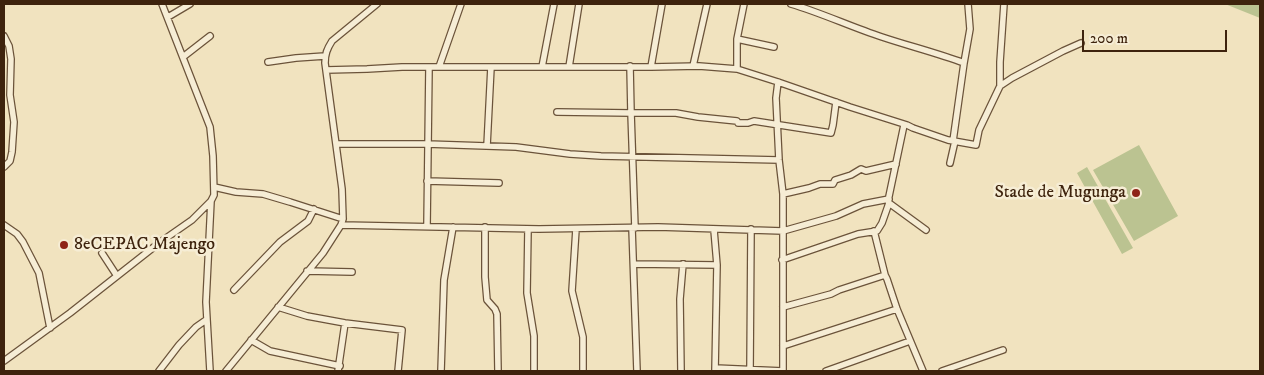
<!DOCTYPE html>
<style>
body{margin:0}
#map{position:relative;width:1264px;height:375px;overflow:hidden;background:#f1e3bf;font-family:"IM FELL DW Pica",serif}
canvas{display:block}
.frame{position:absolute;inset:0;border:5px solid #3e230d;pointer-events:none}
.scale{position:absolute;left:1082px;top:30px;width:145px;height:22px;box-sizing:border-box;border:2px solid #3e230d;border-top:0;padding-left:6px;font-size:15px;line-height:18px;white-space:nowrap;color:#3e230d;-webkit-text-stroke:4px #f6edd5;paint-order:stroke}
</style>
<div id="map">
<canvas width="1264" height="375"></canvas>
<div class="frame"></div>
<div class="scale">200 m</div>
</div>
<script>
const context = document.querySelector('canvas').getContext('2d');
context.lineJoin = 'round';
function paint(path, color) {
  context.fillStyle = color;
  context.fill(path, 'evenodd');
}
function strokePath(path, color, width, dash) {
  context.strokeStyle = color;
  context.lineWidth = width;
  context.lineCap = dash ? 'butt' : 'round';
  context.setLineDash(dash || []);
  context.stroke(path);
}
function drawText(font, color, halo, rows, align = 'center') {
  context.font = font + ' "IM FELL DW Pica",serif';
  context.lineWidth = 5;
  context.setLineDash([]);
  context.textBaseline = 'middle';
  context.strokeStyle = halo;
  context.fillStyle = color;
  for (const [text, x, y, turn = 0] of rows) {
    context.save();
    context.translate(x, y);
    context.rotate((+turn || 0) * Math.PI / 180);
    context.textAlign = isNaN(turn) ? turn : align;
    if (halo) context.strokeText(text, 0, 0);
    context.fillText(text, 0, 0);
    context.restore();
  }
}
paint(new Path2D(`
 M1225 4H1260V18Z
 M1139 145 1178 216 1134 241 1093 170Z
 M1087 167 1133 248 1122 254 1077 173Z`), '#bbc391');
const minor = new Path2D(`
 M791 4C822 13 851 27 882 37 909 46 937 53 964 63
 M168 17 190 4
 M4 36 9 46 11 59 10 95 14 122 12 152 10 161 4 167
 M737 39 774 47
 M183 57 210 36
 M268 62 296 58 325 56
 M630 66 631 113H676L698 117 737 121 738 123H748L754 121 831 133 833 125 836 102
 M693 66 707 4
 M439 67 461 4
 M542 67 554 4
 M569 67 579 4
 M651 67 662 4
 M737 69V39L744 4
 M326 70 367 69 402 67H651L699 66 737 69 778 82 850 107 907 125 913 128 948 140 976 145 979 130 1000 86 1012 78 1063 51 1081 43
 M778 82 776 98 779 160 783 194V371
 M1000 86V62L1004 4
 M557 112 631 113 635 228
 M953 141 964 63 970 29 968 4
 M336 144H427L516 147 570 154 601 156 779 160
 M487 146 491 67
 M950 163 955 141
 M427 181 499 183
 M214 187 236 192 263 194 290 202 343 219
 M783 194 809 188 820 184H833L835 180 851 175 861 169 866 171 896 164
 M889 203 926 230
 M4 225 17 234 23 242 39 273 50 328
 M341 225 539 229 658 227 783 231 836 216 863 204 889 199
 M427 226 429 67
 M485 227V277L487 300 495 309 497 314 498 371
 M632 228 637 371
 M528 229 527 293 534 336V371
 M576 229 572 291 583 337V371
 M714 230 717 265 715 371
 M874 231 885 275 887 279 897 309 923 371
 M102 253 117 276
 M782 260 858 234 877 231 882 223 889 203 888 201 904 125
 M634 264 717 265
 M307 271 352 272
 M234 290 280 242 308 221 314 209
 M278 307 307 316 345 323 402 330 398 371
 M783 307 831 294 839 290 885 275
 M251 340 270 351 340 366
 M783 346 897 309
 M4 361 70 313 159 243 192 220 211 201 214 195 213 156 210 127 162 4
 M715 368 783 371
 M159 371 179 345 196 327 206 320
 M210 371 206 302 211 201
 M226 371 323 253 341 225 343 219 342 189 325 63C325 54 327 49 332 41L377 4
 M338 371 345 323
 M441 371 444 280 453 227
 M681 371 680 299 683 264
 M750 371 751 229
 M826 371 910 341
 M942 371 1003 350`);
strokePath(minor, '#6b533a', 8);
strokePath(minor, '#f6edd5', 5.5);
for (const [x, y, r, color] of [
 [1136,193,5,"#8f2418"],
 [64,245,5,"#8f2418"]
]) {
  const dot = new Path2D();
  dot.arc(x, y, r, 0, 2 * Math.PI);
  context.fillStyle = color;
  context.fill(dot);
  strokePath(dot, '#f6edd5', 2);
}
drawText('18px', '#3e230d', '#f6edd5', [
 ["Stade de Mugunga",1126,193],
 ["8eCEPAC Majengo",74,245,"left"]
], 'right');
</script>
